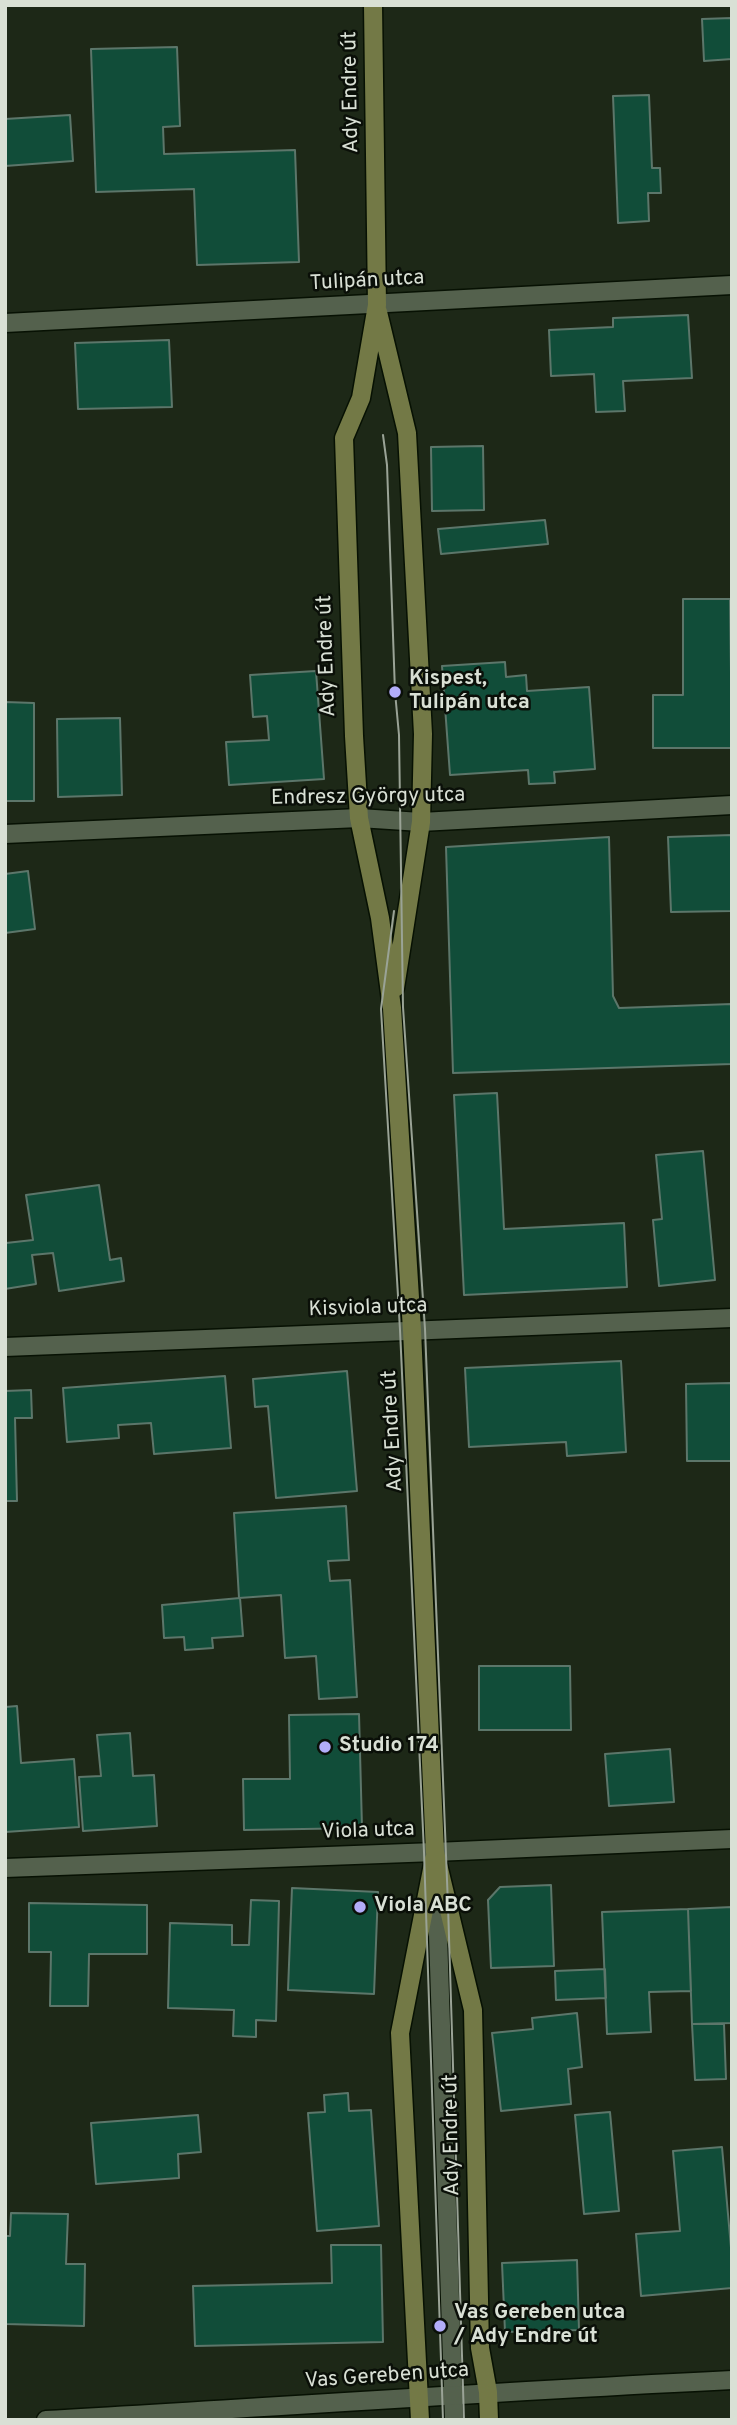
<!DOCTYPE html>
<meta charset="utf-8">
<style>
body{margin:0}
#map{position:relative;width:737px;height:2425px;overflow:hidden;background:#1d2817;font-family:Overpass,sans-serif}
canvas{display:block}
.frame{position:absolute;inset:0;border:7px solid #d9e0d5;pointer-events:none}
</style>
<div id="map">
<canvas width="737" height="2425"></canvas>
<div class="frame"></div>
</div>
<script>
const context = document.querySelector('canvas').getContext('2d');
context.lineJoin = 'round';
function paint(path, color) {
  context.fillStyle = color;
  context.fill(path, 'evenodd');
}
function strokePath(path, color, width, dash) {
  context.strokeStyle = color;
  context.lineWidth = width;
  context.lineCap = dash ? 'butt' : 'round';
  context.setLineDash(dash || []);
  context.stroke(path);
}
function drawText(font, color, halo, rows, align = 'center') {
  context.font = font + ' Overpass,sans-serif';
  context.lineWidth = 5;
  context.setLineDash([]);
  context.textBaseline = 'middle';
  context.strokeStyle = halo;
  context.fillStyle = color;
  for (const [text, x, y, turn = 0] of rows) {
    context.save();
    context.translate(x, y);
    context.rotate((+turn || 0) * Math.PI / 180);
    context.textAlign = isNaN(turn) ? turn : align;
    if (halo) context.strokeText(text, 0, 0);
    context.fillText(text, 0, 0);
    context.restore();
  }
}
const building = new Path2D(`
 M732 18V59L704 61 702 19Z
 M177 47 180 126 163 127 164 154 295 150 299 262 197 265 194 189 96 192 91 49Z
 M649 95 652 168H660L661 193H648L649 221 618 223 613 96Z
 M70 115 73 161 5 166V119Z
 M688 315 692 378 623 381 625 411 596 412 594 374 551 376 549 330 613 327V318Z
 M169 340 172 407 78 409 75 343Z
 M483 446 484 510 432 511 431 447Z
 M545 520 548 544 441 554 438 529Z
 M683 599H730L732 748H653V695H683Z
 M505 662 506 677 526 675 527 691 589 687 595 769 554 772 555 783 529 784 528 770 450 775 442 666Z
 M316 671 324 779 229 785 226 742 269 740 267 716 253 717 250 675Z
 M5 702 34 703V801H5Z
 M120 718 122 795 58 797 57 719Z
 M732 835V911L671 912 668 837Z
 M609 837 613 996 619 1008 732 1004V1064L453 1073 446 847Z
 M28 871 35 929 5 933V874Z
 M497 1093 504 1229 624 1223 627 1287 464 1295 454 1095Z
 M703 1151 715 1280 659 1286 653 1220 662 1219 656 1155Z
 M99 1185 110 1260 121 1258 124 1281 59 1291 53 1253 32 1255 36 1284 5 1289V1236L6 1243 33 1240 26 1195Z
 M621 1361 626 1452 567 1456 566 1442 469 1447 465 1368Z
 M347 1371 357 1491 276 1498 268 1406 255 1407 253 1379Z
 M225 1376 231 1448 154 1454 151 1423 118 1425 119 1438 67 1442 63 1388Z
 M732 1383V1461H687L686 1384Z
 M31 1390 32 1418H15L17 1501H5V1391Z
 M346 1506 349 1560 328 1561 330 1581 350 1580 357 1697 319 1699 316 1656 285 1658 281 1595 239 1598 234 1513Z
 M240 1598 243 1636 212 1638 213 1648 185 1650 184 1637 164 1638 162 1605Z
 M479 1666H570L571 1730H479Z
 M17 1706 21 1763 74 1759 79 1827 5 1832V1707Z
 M359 1714 362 1828 244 1830 243 1779H290L289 1715Z
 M130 1733 133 1776 154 1775 157 1826 83 1831 79 1777 101 1776 97 1735Z
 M670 1749 674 1802 609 1806 605 1754Z
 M551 1885 554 1966 491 1968 488 1900 500 1887Z
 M292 1888 378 1892 374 1994 288 1990Z
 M251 1900 279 1901 276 2021 256 2020V2037L233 2036 234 2010 168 2008 170 1923 232 1925V1945H249Z
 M29 1903 147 1905V1954H89L88 2006H50L51 1952H29Z
 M732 1907V2023L692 2024 688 1909Z
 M688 1909 691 1991 649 1992 651 2032 607 2034 602 1912Z
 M605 1969 606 1998 556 2000 555 1971Z
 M577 2013 582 2067 568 2069 571 2104 501 2111 492 2033 533 2029 532 2018Z
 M692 2024H724L726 2079 695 2080Z
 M348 2093 349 2111 371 2110 379 2226 317 2231 308 2113 325 2112 324 2095Z
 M610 2112 619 2211 584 2214 575 2115Z
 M198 2115 201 2152 178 2154 179 2178 96 2184 91 2123Z
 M722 2147 732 2259V2288L641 2296 636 2234 680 2231 673 2151Z
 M11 2213 68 2214 66 2264H85L84 2326 5 2324V2236H10Z
 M331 2245H381L383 2342 195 2346 193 2286 332 2283Z
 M577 2260 579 2330 505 2332 502 2263Z`);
paint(building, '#114d39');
strokePath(building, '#5c766a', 2);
const lane = new Path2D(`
 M436 1874 454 2420`);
const street = new Path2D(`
 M5 323 732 285
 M5 834 359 818 421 822 732 805
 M5 1347 732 1318
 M5 1868 435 1852 732 1839
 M46 2420C275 2407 503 2391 732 2380`);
const secondary = new Path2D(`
 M373 5 377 305 361 398 344 438 354 736 359 818 380 918 392 1008 412 1330 435 1852 473 2010 480 2348 488 2392 489 2420
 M378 312 407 433 423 734 421 822 395 988
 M420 2420 400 2033 434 1859`);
strokePath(lane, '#071103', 21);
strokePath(street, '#071103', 21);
strokePath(secondary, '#071103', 21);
strokePath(lane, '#54614d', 18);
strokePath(street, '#54614d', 18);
strokePath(secondary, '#737946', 18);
strokePath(new Path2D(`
 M383 435 387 465 395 692 399 735 403 1007 425 1329 448 1905 464 2420
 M394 911 381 1009 400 1330 424 1852 443 2420`), '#9aa396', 2);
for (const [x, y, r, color] of [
 [395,692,7,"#b2adf9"],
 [325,1747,7,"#b2adf9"],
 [360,1907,7,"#b2adf9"],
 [440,2326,7,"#b2adf9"]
]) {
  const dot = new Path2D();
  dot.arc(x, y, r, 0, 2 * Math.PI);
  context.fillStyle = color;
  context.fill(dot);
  strokePath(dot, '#0a0f08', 2.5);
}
drawText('21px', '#d9e0d5', '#0a0f08', [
 ["Ady Endre út",352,92,-91],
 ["Tulipán utca",367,282,-3],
 ["Ady Endre út",328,656,-92],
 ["Endresz György utca",368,798,-1],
 ["Kisviola utca",368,1309,-2],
 ["Ady Endre út",394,1431,-93],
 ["Viola utca",368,1832,-2],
 ["Ady Endre út",453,2135,-91],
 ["Vas Gereben utca",387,2377,-4]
]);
drawText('bold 21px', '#d9e0d5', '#0a0f08', [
 ["Kispest,",409,680],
 ["Tulipán utca",409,704],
 ["Studio 174",339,1747],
 ["Viola ABC",374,1907],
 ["Vas Gereben utca",454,2314],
 ["/ Ady Endre út",454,2338]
], 'left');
</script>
